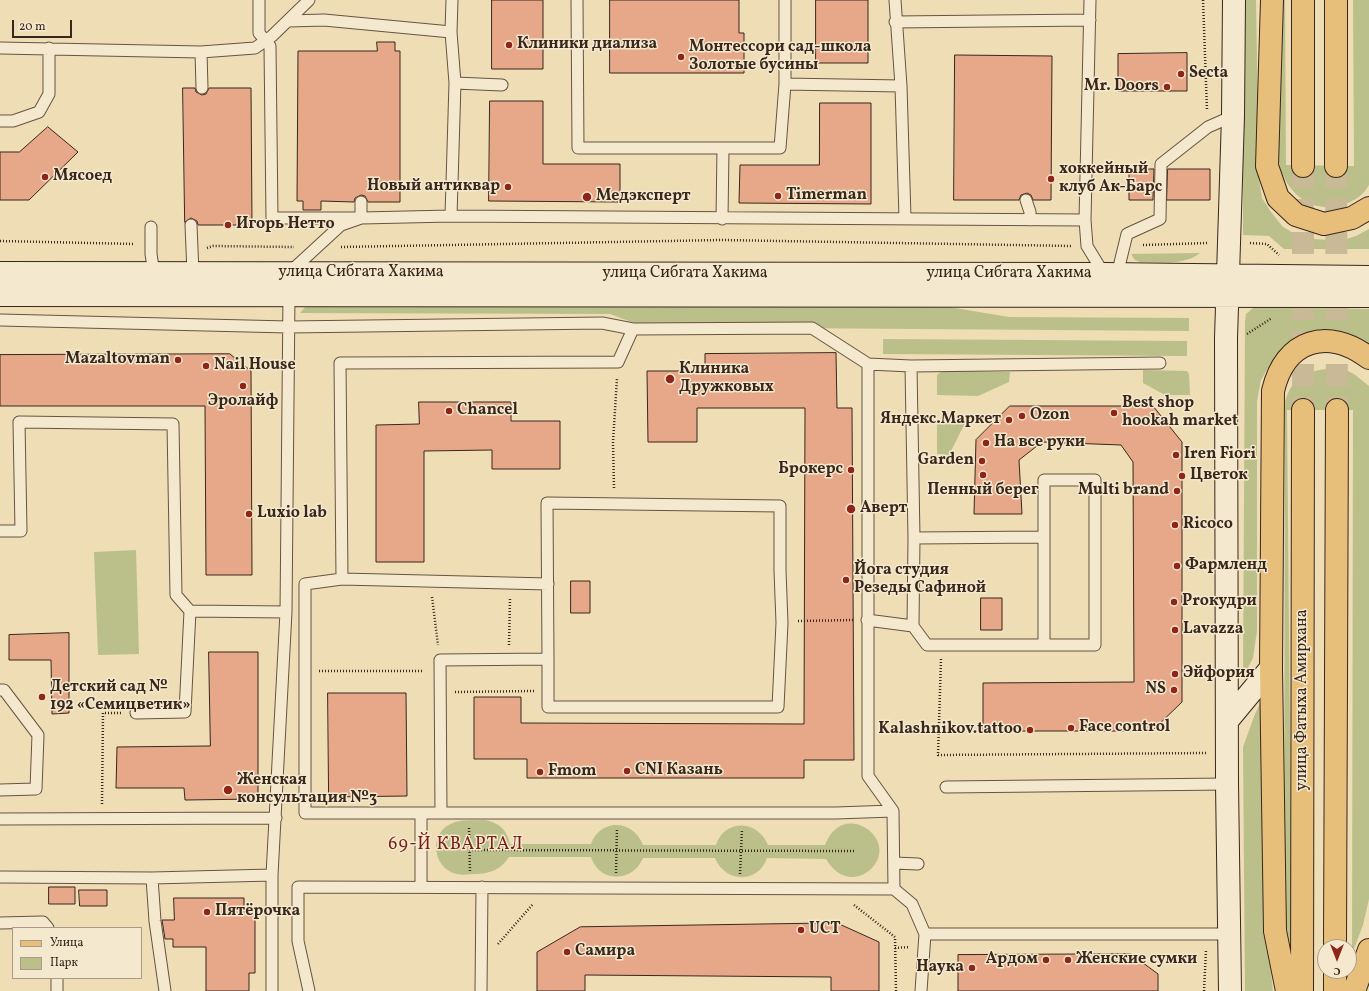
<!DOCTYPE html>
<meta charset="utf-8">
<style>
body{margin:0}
#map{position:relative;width:1369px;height:991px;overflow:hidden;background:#eeddb5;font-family:Vollkorn,serif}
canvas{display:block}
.legend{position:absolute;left:12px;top:927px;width:130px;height:52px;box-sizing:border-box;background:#f4e9cf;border:1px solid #a99b87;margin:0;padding:5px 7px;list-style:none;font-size:12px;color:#39271c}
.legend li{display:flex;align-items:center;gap:8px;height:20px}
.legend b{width:20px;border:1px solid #a99b87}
.north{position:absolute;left:1317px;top:939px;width:40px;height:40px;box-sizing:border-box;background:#f4e9cf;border:1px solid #a99b87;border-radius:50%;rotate:180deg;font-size:11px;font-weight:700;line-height:16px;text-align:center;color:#39271c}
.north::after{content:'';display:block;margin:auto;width:14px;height:18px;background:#8f2418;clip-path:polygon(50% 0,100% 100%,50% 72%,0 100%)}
.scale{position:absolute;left:12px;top:20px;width:60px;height:18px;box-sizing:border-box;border:2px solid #39271c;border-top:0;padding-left:5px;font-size:12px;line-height:14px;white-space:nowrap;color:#39271c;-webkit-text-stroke:3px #f4e9cf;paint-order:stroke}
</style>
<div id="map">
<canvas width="1369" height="991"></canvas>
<ul class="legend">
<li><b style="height:5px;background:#e7be7a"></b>Улица</li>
<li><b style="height:11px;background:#bbc08b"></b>Парк</li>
</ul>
<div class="north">С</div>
<div class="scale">20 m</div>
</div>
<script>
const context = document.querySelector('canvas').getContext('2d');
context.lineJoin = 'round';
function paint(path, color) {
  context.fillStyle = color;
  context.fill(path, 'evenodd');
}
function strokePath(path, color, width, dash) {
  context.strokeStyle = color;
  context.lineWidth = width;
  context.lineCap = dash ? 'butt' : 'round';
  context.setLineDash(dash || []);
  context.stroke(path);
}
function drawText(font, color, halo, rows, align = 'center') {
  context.font = font + ' Vollkorn,serif';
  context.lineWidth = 3;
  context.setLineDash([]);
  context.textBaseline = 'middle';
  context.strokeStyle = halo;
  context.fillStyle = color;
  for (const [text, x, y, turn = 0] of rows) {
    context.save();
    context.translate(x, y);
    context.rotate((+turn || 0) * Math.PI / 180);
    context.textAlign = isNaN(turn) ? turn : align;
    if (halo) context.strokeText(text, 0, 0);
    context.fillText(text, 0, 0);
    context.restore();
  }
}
paint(new Path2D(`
 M1243 0H1256L1259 179 1262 198 1271 212 1283 227 1302 238 1340 241 1356 236 1369 229V249H1284L1269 236 1243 235Z
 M1279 0H1285L1286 165 1354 166 1353 0H1369V185C1364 194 1357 199 1348 203 1315 217 1285 194 1279 162Z
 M1200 253C1184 266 1159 262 1140 262L1135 260 1131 254Z
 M306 306 949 307 1009 317 1189 318V331L645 327 610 314 300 313Z
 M1254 307 1369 309V344L1355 337 1290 344 1275 356 1261 380 1257 401V631L1253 658 1243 677 1245 322 1246 314Z
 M883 339 1187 341V356L883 354Z
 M1342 368 1354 374 1369 386V899L1363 925 1352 954 1353 410H1287L1292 951 1284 926 1285 402C1293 372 1314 369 1342 368Z
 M1143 370 1187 371 1189 374 1190 395H1165L1143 383Z
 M942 371 1010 372 1009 382 978 396 937 395V375Z
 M937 423H965L949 455 937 454Z
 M136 550 139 654 98 655 94 552Z
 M1262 699 1266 926 1273 991H1245L1243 747 1255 714Z
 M484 820C499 822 507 830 510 844H591C600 818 633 819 643 845H716C725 818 758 820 768 845H825C842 798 900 838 872 868 867 873 860 877 853 877 840 877 832 869 826 859L767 858C758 884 725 883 715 858H643C633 883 599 883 591 857H509C501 869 492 873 478 874 470 874 461 876 453 873 431 864 430 831 453 823 462 819 474 821 484 820Z`), '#bbc08b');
const building = new Path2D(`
 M492 0H543V69H492Z
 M610 0H739V33H744V73H610Z
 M816 0H868V63H816Z
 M377 42H395V51H400V202H368L365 196 361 195 355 198 354 202 321 201V210H303V201H297L298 51H377Z
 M1187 53V91H1118V54Z
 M955 55 1052 56 1051 200H1033L1031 195 1027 193 1021 195 1019 200H954Z
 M183 88H195L196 92 202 95 206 94 209 88H251L252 225H198L197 221 191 218 185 222Z
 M490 101H543V164H620V202L489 201Z
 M820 103H871V204L739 203 740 165H819Z
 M48 127 78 152 29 200H0V152H19Z
 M1150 169H1154L1153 200H1129V170Z
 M1168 169H1210V200H1167Z
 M836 353 837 408H852L854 760H804V778H527V759H474V697H521V723L804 724 805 408H697V442H648L647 371H705V354Z
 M230 354 251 371 252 575H206L205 406H0V355Z
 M419 402H511V421H560V469H492V450L424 451V562H376V425L419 424Z
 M1010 406H1153L1182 442V702L1152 731H983V683L1134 682 1133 462 1121 445 1042 442 1019 460 1022 514H974L976 440Z
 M571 581H590V613H571Z
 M981 598H1002V630H981Z
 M69 633V713L52 714 51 660H9V635Z
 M209 652H258V799L185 800 184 788H116L117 747 210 746Z
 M328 693H406L407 796 329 797Z
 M49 887H75V904H49Z
 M79 890H107V906H80Z
 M174 898H244V912H255V973H249V991H206V947H173V939H165L162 920H174Z
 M837 923 879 942V991H831V977L585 975V991H537V952L580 927Z
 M1131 954 1158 974V991H958V955Z`);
paint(building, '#e7a889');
strokePath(building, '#39271c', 1);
strokePath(new Path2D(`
 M1303 166V410
 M1336 166 1337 410`), '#cab996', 22, [22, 11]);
const lane = new Path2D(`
 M259 0V33L270 46 272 218H361V202
 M577 0 578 148H780L785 84V0
 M895 0 901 86 905 218
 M1090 0 1085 220 1087 246 1104 274
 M289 21 324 20 451 32
 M895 22 1090 20
 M0 48 201 52 255 48 272 36 309 0
 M201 52 202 88
 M455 83 502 85
 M785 84 901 86
 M0 121H13L39 112 49 94V48
 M1026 200 1030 212V220
 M451 216 455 83 451 32 452 0
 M722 219 723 148
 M191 225 193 273
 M151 227V254L154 273
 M291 271 341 225 361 218 451 216 1085 220
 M1117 275 1127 234 1160 219 1161 164 1208 127 1233 116
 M0 320 288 327 602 323 633 329 812 328 868 364 911 366 1160 363
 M868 364V776L893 811 894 889 912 904 925 934 921 991
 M0 531H21L19 422 173 424 176 595 190 611 286 612
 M1044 537V645
 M342 579 340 363 618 362 633 329
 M548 584 342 579 305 584V813H836L893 811
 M867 620 913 626 914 538 911 366
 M913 626 927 645H1095V480H1044V537L914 538
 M0 690H4L38 735 36 789 0 790
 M136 713 185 712 190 611
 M946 787 1227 784
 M421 813V887
 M441 813 440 660 548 659V707H778L782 623 780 571V506L547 503 548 659
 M0 819 276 818
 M894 863 918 864
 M0 877 152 878 272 875
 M152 878 155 921 165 991
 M0 923 43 922 48 928
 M925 934H1229
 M57 991V978
 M272 991V875L286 612 289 295
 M309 991 298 941V887L894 889
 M481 991 482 887`);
const secondary = new Path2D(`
 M0 273 1104 274 1369 277
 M0 295 1369 296
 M1227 721 1271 668
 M1230 991 1227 784 1226 338 1233 116 1234 0`);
const primary = new Path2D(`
 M1272 0 1267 166 1278 198 1296 215 1324 224 1352 218 1369 208
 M1303 0V166
 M1336 0V166
 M1335 947 1337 410
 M1287 991 1275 931 1271 668 1273 391C1285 339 1328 327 1369 358
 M1302 991 1303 410
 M1335 991V971
 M1354 991 1369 950`);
strokePath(lane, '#665442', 13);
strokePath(secondary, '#39271c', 24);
strokePath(primary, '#39271c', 24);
strokePath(new Path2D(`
 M1203 0 1207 110
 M0 241 135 244
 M1250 243 1267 244 1279 255
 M1143 245 1208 243
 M341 247 722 240 1072 246
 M207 248 213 246 294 247
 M1247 334 1272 318
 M614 488 613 442 617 378
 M432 597 438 645
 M798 621 853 620
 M509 645 510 598
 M941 659 938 755 1207 753
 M319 671H424
 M455 692 534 691
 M102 804 103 713H122
 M469 828 470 873
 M469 850 856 851
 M616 873 617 828
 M740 874 742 829
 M854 905 895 937 896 991
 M498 944 533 904
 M895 948 910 947
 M1204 991 1206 950`), '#39271c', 2.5, [1, 2]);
strokePath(lane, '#f4e9cf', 11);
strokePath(secondary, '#f4e9cf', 22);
strokePath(primary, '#e7be7a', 22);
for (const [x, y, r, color] of [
 [509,45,4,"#8f2418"],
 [681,57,4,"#8f2418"],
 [1181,74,4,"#8f2418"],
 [1167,87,4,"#8f2418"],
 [45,177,4,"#8f2418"],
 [1051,179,4,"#8f2418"],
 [508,187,4,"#8f2418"],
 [778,196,4,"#8f2418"],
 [587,197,5,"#8f2418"],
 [228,225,4,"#8f2418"],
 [178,360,4,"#8f2418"],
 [206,366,4,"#8f2418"],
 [670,379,5,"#8f2418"],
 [243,386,4,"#8f2418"],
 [449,411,4,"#8f2418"],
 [1114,413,4,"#8f2418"],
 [1022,416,4,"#8f2418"],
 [1009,420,4,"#8f2418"],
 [986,443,4,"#8f2418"],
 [1176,455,4,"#8f2418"],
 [982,461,4,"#8f2418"],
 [851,470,4,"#8f2418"],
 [983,475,4,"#8f2418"],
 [1182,476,4,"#8f2418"],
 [1177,491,4,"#8f2418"],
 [851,509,5,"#8f2418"],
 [249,514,4,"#8f2418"],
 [1175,525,4,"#8f2418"],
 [1177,566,4,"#8f2418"],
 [846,580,4,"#8f2418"],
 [1174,602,4,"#8f2418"],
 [1175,630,4,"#8f2418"],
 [1175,674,4,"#8f2418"],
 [1174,690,4,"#8f2418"],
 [42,697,4,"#8f2418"],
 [1071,728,4,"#8f2418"],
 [1030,730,4,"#8f2418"],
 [627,771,4,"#8f2418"],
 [540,772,4,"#8f2418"],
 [228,790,5,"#8f2418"],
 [207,912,4,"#8f2418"],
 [801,930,4,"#8f2418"],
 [567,952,4,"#8f2418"],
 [1046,960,4,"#8f2418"],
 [1068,960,4,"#8f2418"],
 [972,968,4,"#8f2418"]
]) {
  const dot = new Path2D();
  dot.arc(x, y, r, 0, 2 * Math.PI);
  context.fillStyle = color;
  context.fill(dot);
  strokePath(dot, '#f4e9cf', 1.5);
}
drawText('bold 16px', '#39271c', '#f4e9cf', [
 ["Клиники диализа",517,45],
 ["Монтессори сад-школа",689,48],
 ["Золотые бусины",689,66],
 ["Secta",1189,74],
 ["Mr. Doors",1159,87,"right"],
 ["хоккейный",1059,170],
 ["клуб Ак-Барс",1059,188],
 ["Мясоед",53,177],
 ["Новый антиквар",500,187,"right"],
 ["Timerman",786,196],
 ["Медэксперт",596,197],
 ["Игорь Нетто",236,225],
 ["Mazaltovman",170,360,"right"],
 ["Nail House",214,366],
 ["Клиника",679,370],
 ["Дружковых",679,388],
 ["Эролайф",243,402,"center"],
 ["Best shop",1122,404],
 ["hookah market",1122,422],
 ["Chancel",457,411],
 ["Ozon",1030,416],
 ["Яндекс.Маркет",1001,420,"right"],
 ["На все руки",994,443],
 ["Iren Fiori",1184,455],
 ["Garden",974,461,"right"],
 ["Брокерс",843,470,"right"],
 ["Цветок",1190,476],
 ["Пенный берег",983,491,"center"],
 ["Multi brand",1169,491,"right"],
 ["Аверт",860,509],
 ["Luxio lab",257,514],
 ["Ricoco",1183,525],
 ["Фармленд",1185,566],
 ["Йога студия",854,571],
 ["Резеды Сафиной",854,589],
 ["Proкудри",1182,602],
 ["Lavazza",1183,630],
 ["Эйфория",1183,674],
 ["Детский сад №",50,688],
 ["192 «Семицветик»",50,706],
 ["NS",1166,690,"right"],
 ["Face control",1079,728],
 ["Kalashnikov.tattoo",1022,730,"right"],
 ["CNI Казань",635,771],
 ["Fmom",548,772],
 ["Женская",237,781],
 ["консультация №3",237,799],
 ["Пятёрочка",215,912],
 ["UCT",809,930],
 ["Самира",575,952],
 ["Ардом",1038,960,"right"],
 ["Женские сумки",1076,960],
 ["Наука",964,968,"right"]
], 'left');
drawText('16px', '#39271c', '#f4e9cf', [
 ["улица Сибгата Хакима",361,273],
 ["улица Сибгата Хакима",685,274],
 ["улица Сибгата Хакима",1009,274],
 ["улица Фатыха Амирхана",1303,700,-90]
]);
context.letterSpacing = '1px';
drawText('18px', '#7a1f14', '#f4e9cf', [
 ["69-Й КВАРТАЛ",456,846]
]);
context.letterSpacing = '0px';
</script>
